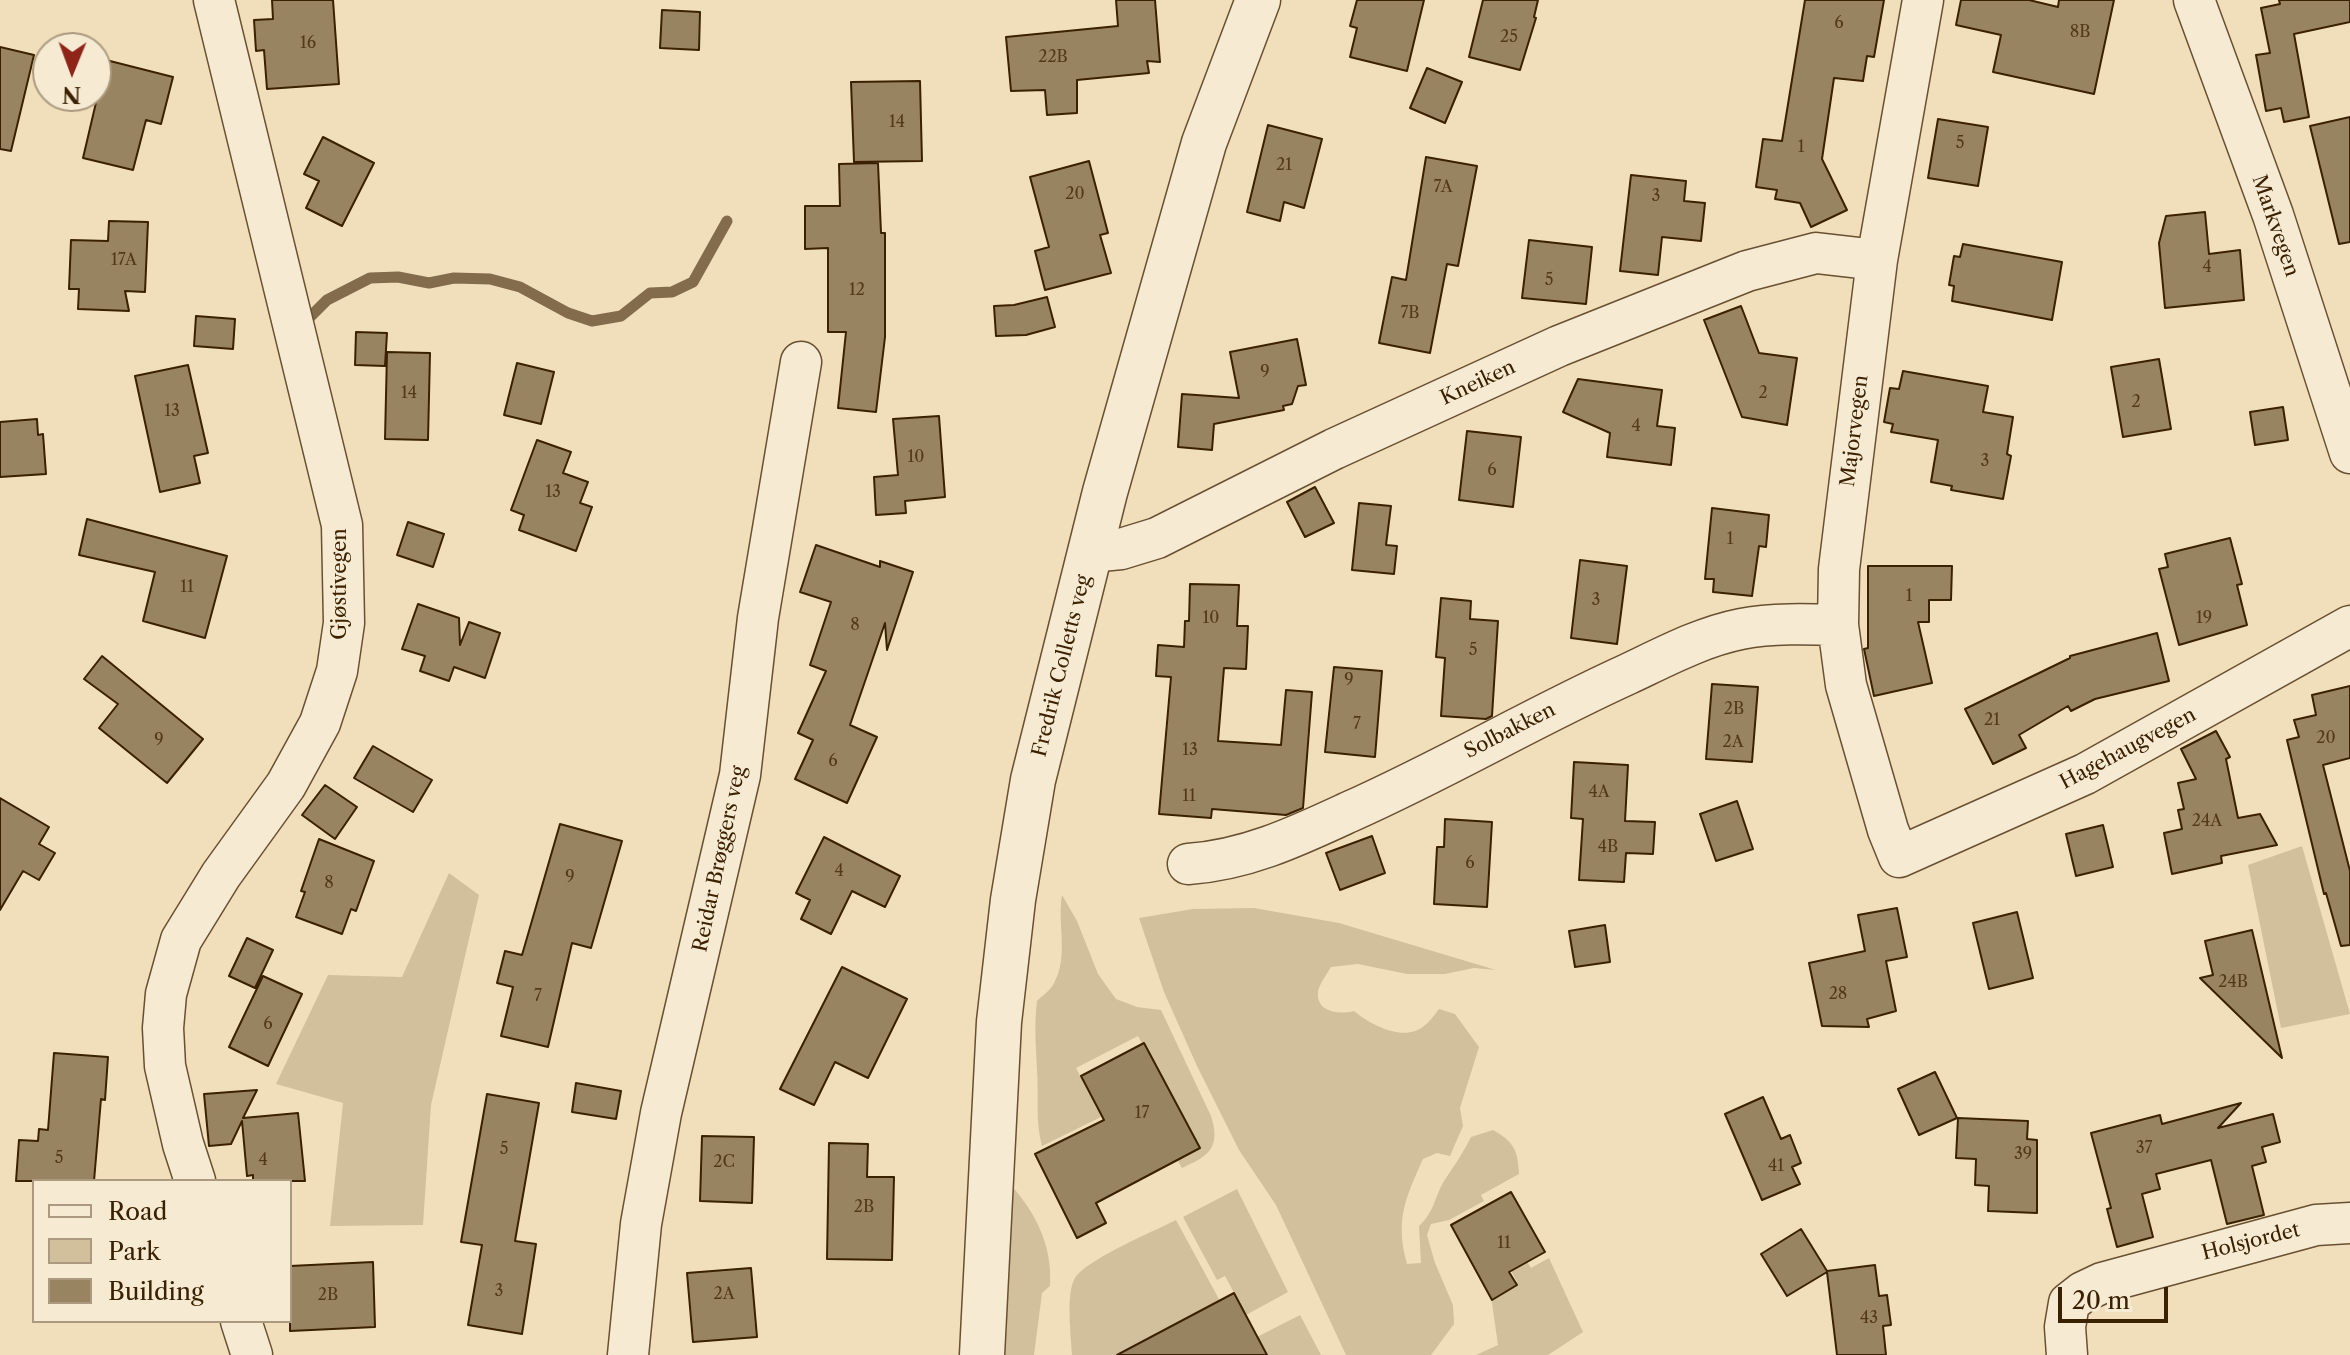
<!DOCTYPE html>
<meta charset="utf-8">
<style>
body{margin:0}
#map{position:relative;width:2350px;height:1355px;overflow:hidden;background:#f1dfbc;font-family:"Libre Caslon Text",serif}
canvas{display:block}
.legend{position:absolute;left:32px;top:1179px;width:260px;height:144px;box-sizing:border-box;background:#f6ead3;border:2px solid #ab9a7f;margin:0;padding:10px 14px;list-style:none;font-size:24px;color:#3a2101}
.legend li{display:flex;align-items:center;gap:16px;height:40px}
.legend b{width:40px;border:2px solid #ab9a7f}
.north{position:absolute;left:32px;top:32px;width:80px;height:80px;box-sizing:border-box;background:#f6ead3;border:2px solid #ab9a7f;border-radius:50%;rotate:181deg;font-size:22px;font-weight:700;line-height:32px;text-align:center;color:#3a2101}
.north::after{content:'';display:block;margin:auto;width:28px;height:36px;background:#8f2418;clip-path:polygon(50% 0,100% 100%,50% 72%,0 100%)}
.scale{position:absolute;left:2058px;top:1287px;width:110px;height:36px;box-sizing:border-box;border:4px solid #3a2101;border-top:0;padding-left:10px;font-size:24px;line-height:28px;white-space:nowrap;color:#3a2101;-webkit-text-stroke:6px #f6ead3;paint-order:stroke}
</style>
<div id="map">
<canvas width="2350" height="1355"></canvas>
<ul class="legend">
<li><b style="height:10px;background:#f6ead3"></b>Road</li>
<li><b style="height:22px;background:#d2bf9c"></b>Park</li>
<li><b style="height:22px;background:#998462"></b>Building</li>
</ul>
<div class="north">N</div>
<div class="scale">20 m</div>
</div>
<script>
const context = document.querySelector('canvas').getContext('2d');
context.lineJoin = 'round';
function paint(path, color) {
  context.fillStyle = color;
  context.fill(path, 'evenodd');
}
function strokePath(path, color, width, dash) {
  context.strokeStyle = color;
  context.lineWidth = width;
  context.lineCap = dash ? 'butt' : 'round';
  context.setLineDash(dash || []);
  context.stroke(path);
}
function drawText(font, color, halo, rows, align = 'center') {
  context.font = font + ' "Libre Caslon Text",serif';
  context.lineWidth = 7;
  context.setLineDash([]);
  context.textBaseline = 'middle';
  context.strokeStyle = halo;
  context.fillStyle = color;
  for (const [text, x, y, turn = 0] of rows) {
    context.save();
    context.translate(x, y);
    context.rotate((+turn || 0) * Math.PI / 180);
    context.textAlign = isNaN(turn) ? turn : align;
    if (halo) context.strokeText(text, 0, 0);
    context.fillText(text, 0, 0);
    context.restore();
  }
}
paint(new Path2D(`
 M2302 846 2350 1014 2281 1028 2248 865Z
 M449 873 479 895 431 1105 423 1225 330 1226 343 1103 276 1084 328 975 402 977Z
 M1062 895 1077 921 1098 974 1116 999 1137 1007 1161 1010 1211 1116C1221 1147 1209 1156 1182 1168L1174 1154 1195 1143 1138 1036 1076 1068 1101 1117 1042 1146C1035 1120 1039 1097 1037 1070 1036 1046 1034 1025 1037 1001 1042 996 1051 990 1054 983 1069 957 1057 923 1062 895Z
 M1254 908 1339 923 1496 970 1474 968 1445 974H1407L1358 964 1331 967C1327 974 1319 984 1318 992 1316 1012 1339 1015 1354 1011 1368 1023 1396 1038 1415 1031 1425 1028 1433 1017 1439 1009L1455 1014 1479 1047 1460 1108 1463 1126 1450 1156 1437 1153 1423 1159C1405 1199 1395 1220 1407 1264L1421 1263 1419 1226C1435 1211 1434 1198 1444 1181 1454 1166 1463 1153 1471 1137L1493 1130C1514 1142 1518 1150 1519 1174L1481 1195 1484 1201 1449 1220 1431 1224 1427 1235 1435 1263 1453 1305 1454 1324 1431 1355H1346L1276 1205 1239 1150 1197 1066 1164 992 1139 918 1193 909Z
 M1005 1179C1034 1208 1053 1245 1050 1286L1042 1293 1034 1355H1000Z
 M1237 1189 1288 1292 1246 1315 1225 1276 1217 1280 1183 1217Z
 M1176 1220 1220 1301 1117 1355H1072C1071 1336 1066 1296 1074 1280 1082 1261 1155 1231 1176 1220Z
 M1525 1258 1531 1268 1549 1258 1583 1332 1548 1355H1476L1498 1345 1491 1296 1517 1282 1509 1267Z
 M1300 1315 1321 1355H1267L1257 1337Z`), '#d2bf9c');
strokePath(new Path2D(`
 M309 318 327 300 370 278 398 277 429 283 454 278 490 279 520 287 568 313 592 321 621 316 650 293 672 292 693 282 727 221`), '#836c4b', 11);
const building = new Path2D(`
 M272 0H333L339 84 267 89 264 50 256 51 254 20 273 19Z
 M1116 0H1155L1160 62 1147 61 1149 73 1077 80V113L1047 115 1045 90 1011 91 1006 37 1118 26Z
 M1357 0H1424L1407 71 1350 57 1357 28 1350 26Z
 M1483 0H1538L1534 17 1536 18 1520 70 1469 57Z
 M1805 0H1884L1874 57 1867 56 1863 81 1834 78 1822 159 1847 210 1811 227 1800 203 1775 199 1777 190 1756 187 1763 139 1782 141Z
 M1961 0H2029L2058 7 2059 0H2114L2094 94 1993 72 2001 35 1956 25Z
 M2279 0H2350V22L2294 34 2309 117 2284 122 2281 108 2266 111 2256 55 2270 53 2261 8 2280 4Z
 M662 10 700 12 699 50 660 48Z
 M0 47 34 55 11 151 0 149Z
 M106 60 173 77 161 124 146 120 133 170 83 158Z
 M1427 68 1462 82 1445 123 1410 108Z
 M920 81 922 161 854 162 851 82Z
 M2350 117V242L2339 244 2310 126Z
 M1938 119 1988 127 1978 186 1928 178Z
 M1268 125 1322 139 1304 208 1284 202 1280 221 1247 212Z
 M323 137 374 163 342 226 306 208 319 181 304 174Z
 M1426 157 1477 166 1458 266 1447 264 1430 353 1379 343 1392 277 1406 280Z
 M1089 161 1108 233 1100 235 1111 273 1045 290 1035 251 1049 247 1030 177Z
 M878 163 881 233H885V337L876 412 838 408 846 332H828V248L805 249V206H840L839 164Z
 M1631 175 1686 181 1684 201 1705 203 1701 241 1662 237 1658 275 1620 271Z
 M2205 212 2209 254 2240 250 2244 300 2165 308 2159 243 2166 216Z
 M109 221 148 222 145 292 125 291 129 311 78 309 79 289H69L71 240 108 241Z
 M1529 240 1592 247 1586 304 1522 298Z
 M1963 244 2062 262 2052 320 1952 301 1954 286 1949 285 1954 256 1960 257Z
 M1047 297 1055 327 1026 335 996 336 994 306 1014 305Z
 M1741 306 1759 353 1797 358 1787 425 1742 417 1704 320Z
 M196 316 235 319 233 349 194 346Z
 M356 332 387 333 385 366 355 365Z
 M1297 339 1306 385 1298 386 1292 404 1283 406 1284 410 1214 424 1212 450 1178 447 1182 394 1239 398 1230 352Z
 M387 352 430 353 428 440 385 439Z
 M2159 359 2171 429 2123 437 2111 367Z
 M517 363 554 372 541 424 504 415Z
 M188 365 208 453 194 456 200 483 160 492 135 376Z
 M1903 371 1988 386 1983 412 2013 417 2007 454 2011 456 2003 499 1951 490 1952 486 1931 482 1938 440 1891 432 1893 424 1884 422 1890 388 1899 389Z
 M1578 379 1662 390 1657 426 1675 428 1671 465 1607 457 1610 433 1563 412Z
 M2283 407 2288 440 2255 445 2250 412Z
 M939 416 945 497 905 501 906 513 876 515 874 477 898 475 893 419Z
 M37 419 38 435 43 434 46 474 0 477V422Z
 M1467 431 1521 437 1513 507 1459 500Z
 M537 440 571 452 563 473 588 482 580 503 592 507 576 551 519 530 524 515 511 510Z
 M1315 487 1334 523 1305 537 1287 502Z
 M1359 503 1391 506 1386 545 1397 546 1394 574 1352 570Z
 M1712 508 1769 515 1766 547 1759 546 1752 596 1713 592 1714 579H1705Z
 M87 519 227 556 205 638 143 621 155 572 79 555Z
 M408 522 444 534 433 567 397 555Z
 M2230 538 2242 584 2237 585 2247 625 2179 645 2159 569 2168 567 2165 554Z
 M816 545 880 567V561L913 572 887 650 885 623 850 725 877 737 847 803 795 779 813 740 798 733 826 671 810 665 831 602 800 592Z
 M1580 560 1627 566 1617 644 1571 638Z
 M1868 566H1952L1951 600H1929V622H1918L1932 683 1874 696 1864 649 1868 648Z
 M1190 584 1239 585 1237 626H1248L1246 669 1224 668 1218 741 1281 745 1286 690 1312 692 1303 808 1286 815 1212 809 1211 818 1159 814 1171 677 1156 676 1158 645 1184 647 1185 621H1189Z
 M1441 598 1471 601 1470 619 1498 621 1492 716 1486 719 1441 716 1445 658 1436 657Z
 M418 604 459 618 460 645 469 622 500 633 485 678 454 667 449 681 420 671 425 656 402 649Z
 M2157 633 2169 681 2095 699 2071 711 2068 706 2019 735 2026 748 1993 764 1965 709 2070 658V656Z
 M102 656 203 739 167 783 99 728 118 704 84 679Z
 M1334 667 1382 671 1375 757 1325 752Z
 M1712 684 1758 687 1752 762 1706 759Z
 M2350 686V758L2323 765 2350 871V945L2341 946 2326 893 2324 894 2287 740 2299 737 2294 720 2316 715 2312 695Z
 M2216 731 2230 757 2226 759 2238 818 2260 814 2277 845 2221 856 2222 863 2172 874 2164 833 2182 829 2178 810 2184 809 2178 783 2196 779 2181 749Z
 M373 746 432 780 413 812 354 778Z
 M1574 762 1628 765 1625 821 1655 822 1653 854 1626 853 1624 882 1579 880 1583 819 1571 818Z
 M325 785 357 807 335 839 302 815Z
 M0 798 49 827 39 844 55 853 39 880 23 871 0 910Z
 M1737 801 1753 849 1716 861 1700 814Z
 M1445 819 1492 822 1487 907 1434 904 1437 847H1444Z
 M560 824 622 841 591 948 572 943 548 1047 501 1036 513 987 497 983 505 951 522 955Z
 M2103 825 2113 867 2076 876 2066 834Z
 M1372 836 1385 873 1340 890 1326 853Z
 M824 837 900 876 885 907 852 891 831 934 801 919 810 900 796 893Z
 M319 839 374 861 356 911 351 909 342 934 296 917 305 892 301 891Z
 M1897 908 1907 957 1886 961 1896 1011 1867 1019 1869 1027 1822 1026 1809 963 1865 951 1858 915Z
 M2017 912 2033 978 1989 989 1973 923Z
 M1605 925 1610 962 1575 967 1569 931Z
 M2252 930 2282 1058 2200 978 2213 975 2205 941Z
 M247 938 273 950 255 988 229 976Z
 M842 967 907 999 868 1078 835 1062 814 1105 780 1089Z
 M263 976 302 994 268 1066 229 1047Z
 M1144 1043 1200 1148 1096 1203 1106 1223 1077 1238 1035 1154 1104 1120 1081 1076Z
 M54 1053 108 1057 105 1100 101 1099 94 1181H16L19 1140 38 1141 39 1129 48 1130Z
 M1935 1072 1957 1118 1919 1135 1898 1089Z
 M576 1083 621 1091 616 1119 572 1112Z
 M257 1090 243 1118 298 1113 305 1181H253V1175L247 1176 242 1121 231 1144 209 1146 204 1094Z
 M487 1094 539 1103 515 1241 536 1244 522 1334 468 1325 482 1245 461 1242Z
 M1763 1097 1781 1139 1790 1135 1801 1163 1792 1167 1800 1184 1762 1200 1725 1114Z
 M2241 1103 2218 1128 2273 1114 2280 1142 2262 1147 2266 1162 2252 1166 2264 1215 2227 1224 2211 1160 2156 1174 2160 1189 2142 1194 2153 1237 2117 1247 2107 1209 2111 1208 2091 1133 2160 1115 2162 1124Z
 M1958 1118 2028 1121 2027 1139 2037 1140V1213L1988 1211 1989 1186 1975 1185 1976 1159 1956 1158Z
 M702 1136 754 1137 752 1203 700 1201Z
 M829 1143 868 1144 867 1177H894L892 1260 827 1259Z
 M1511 1192 1545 1252 1509 1272 1517 1285 1492 1300 1451 1225Z
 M1801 1229 1827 1271 1875 1265 1879 1296 1887 1295 1891 1325 1883 1326 1886 1355H1837L1827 1272 1787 1296 1761 1254Z
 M373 1262 375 1327 290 1331V1266Z
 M751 1268 757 1337 693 1342 687 1273Z
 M1234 1293 1267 1355H1117Z`);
paint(building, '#998462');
strokePath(building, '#3a2101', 2);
const minor = new Path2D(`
 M1923 0 1877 260 1839 569 1838 625 1846 685 1888 830 1899 857 2085 774 2350 626
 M2194 0 2273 215 2350 453
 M1090 552 1121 549 1157 538 1334 449 1559 346 1747 271 1816 253 1877 260
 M1188 864C1247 860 1297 836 1349 812 1444 770 1533 717 1628 674 1664 657 1701 637 1741 629 1772 623 1806 624 1838 625
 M195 1181 183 1144 165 1066 163 1028 166 994 181 940 221 875 286 785 320 723 337 671 344 623 342 525 214 0
 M241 1321 252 1355
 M628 1355 641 1224 661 1113 740 775 758 618 801 362
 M2067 1355 2065 1327 2069 1303 2083 1292 2102 1283 2316 1225 2350 1223`);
const tertiary = new Path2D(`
 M982 1355 999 1022 1013 900 1033 780 1105 492 1204 143 1258 0`);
strokePath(minor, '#685030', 43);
strokePath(tertiary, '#685030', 47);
strokePath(minor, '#f6ead3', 40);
strokePath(tertiary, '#f6ead3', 44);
drawText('16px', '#523a19', null, [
 ["6",1839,23],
 ["8B",2080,32],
 ["25",1509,37],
 ["16",308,43],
 ["22B",1053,57],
 ["14",897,122],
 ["5",1960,143],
 ["1",1801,147],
 ["21",1284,165],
 ["7A",1443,187],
 ["20",1075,194],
 ["3",1656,196],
 ["17A",124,260],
 ["4",2207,267],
 ["5",1549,280],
 ["12",857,290],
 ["7B",1410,313],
 ["9",1265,372],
 ["14",409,393],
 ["2",1763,393],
 ["2",2136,402],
 ["13",172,411],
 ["4",1636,426],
 ["10",916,457],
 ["3",1985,461],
 ["6",1492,470],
 ["13",553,492],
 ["1",1730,539],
 ["11",187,587],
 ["1",1909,596],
 ["3",1596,600],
 ["10",1211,618],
 ["19",2204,618],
 ["8",855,625],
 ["5",1473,650],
 ["9",1349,680],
 ["2B",1734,709],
 ["21",1992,720],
 ["7",1357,724],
 ["20",2326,738],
 ["9",159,740],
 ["2A",1733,742],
 ["13",1190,750],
 ["6",833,761],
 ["4A",1599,792],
 ["11",1189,796],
 ["24A",2207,821],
 ["4B",1608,847],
 ["6",1470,863],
 ["4",839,871],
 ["9",570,877],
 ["8",329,883],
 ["24B",2233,982],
 ["28",1838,994],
 ["7",538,996],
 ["6",268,1024],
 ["17",1142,1113],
 ["37",2144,1148],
 ["5",504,1149],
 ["39",2023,1154],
 ["5",59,1158],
 ["4",263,1160],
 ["2C",724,1162],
 ["41",1776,1166],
 ["2B",864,1207],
 ["11",1504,1243],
 ["3",499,1291],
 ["2A",724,1294],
 ["2B",328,1295],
 ["43",1869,1318]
]);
drawText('20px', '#3a2101', '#f6ead3', [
 ["Markvegen",2275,226,71],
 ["Kneiken",1478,383,-25],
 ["Majorvegen",1855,431,-83],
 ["Gjøstivegen",340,584,-90],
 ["Fredrik Colletts veg",1062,666,-76],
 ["Solbakken",1510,731,-27],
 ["Hagehaugvegen",2128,749,-28],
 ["Reidar Brøggers veg",720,859,-78],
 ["Holsjordet",2251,1242,-14]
]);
</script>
